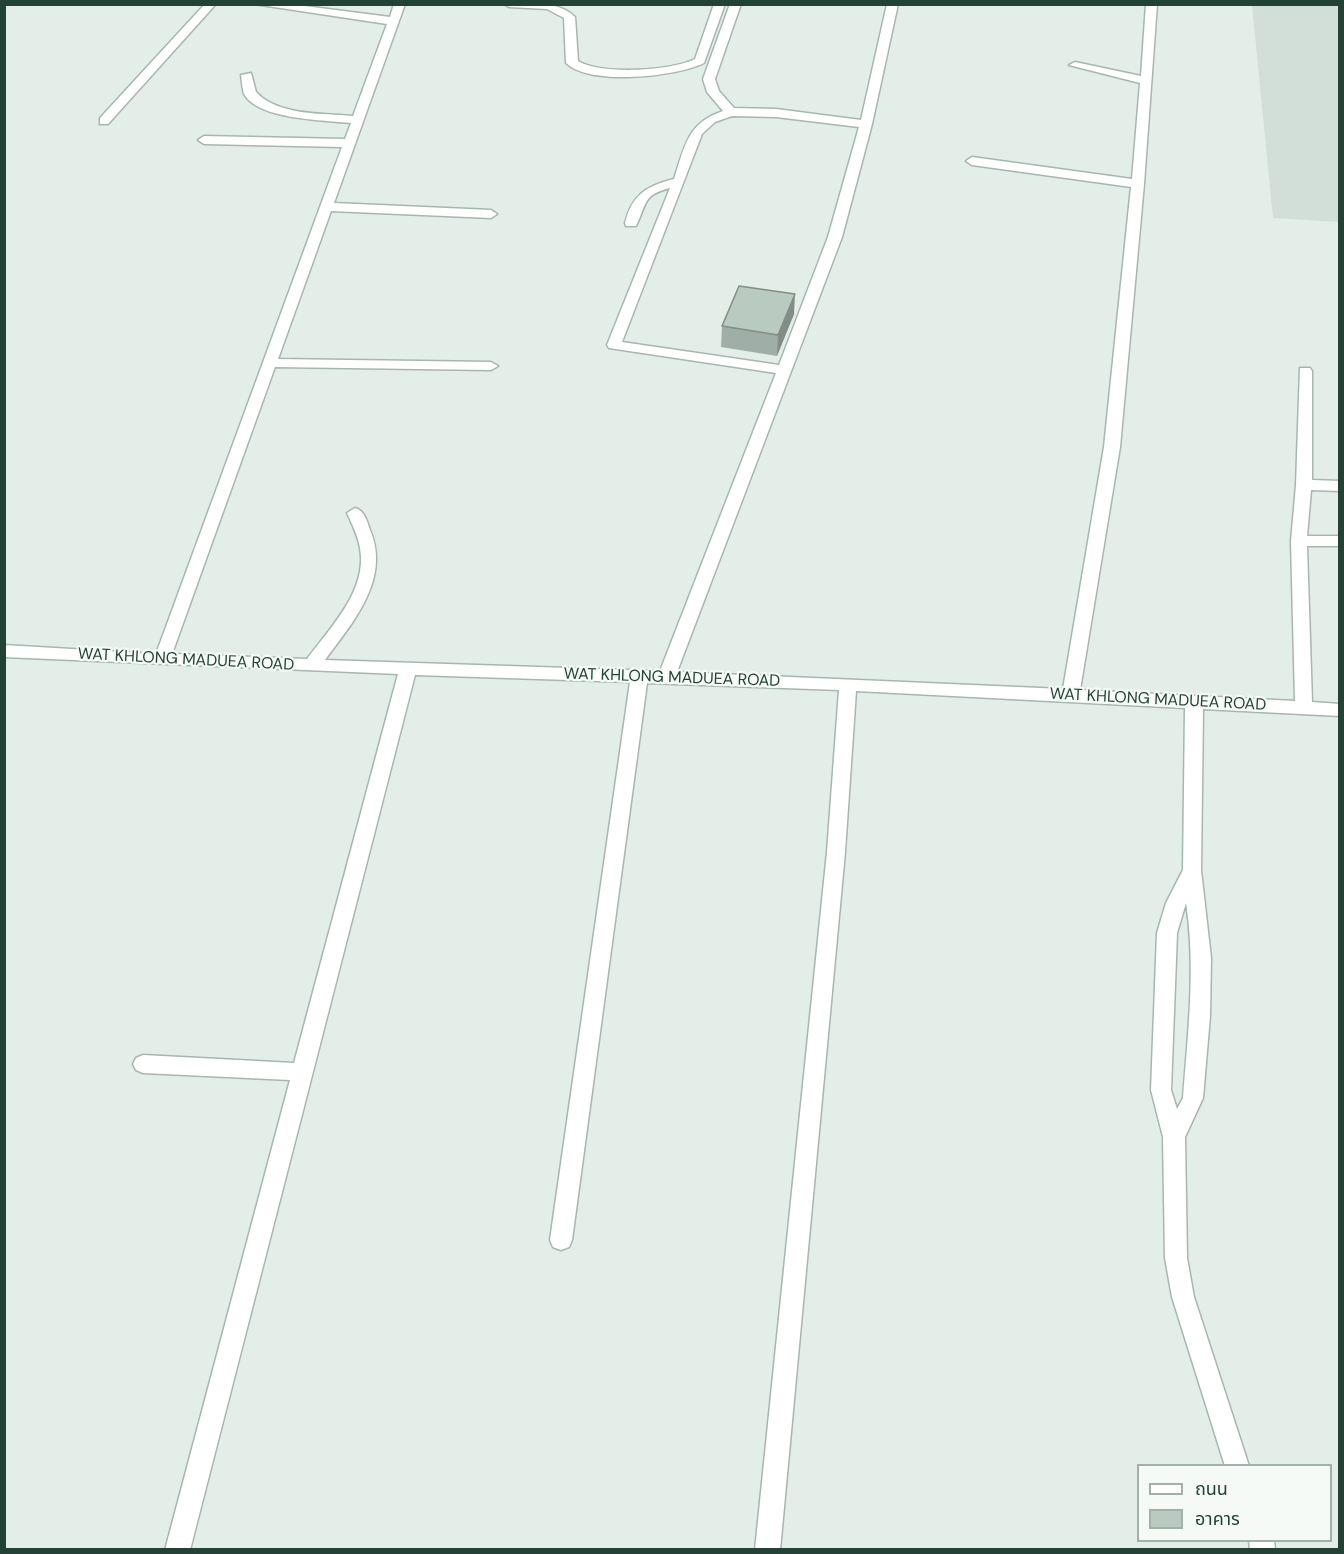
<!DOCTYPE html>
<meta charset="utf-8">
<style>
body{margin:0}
#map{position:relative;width:1344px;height:1554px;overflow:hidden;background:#e4eee9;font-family:"DM Sans","Noto Sans Thai",sans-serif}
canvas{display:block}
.frame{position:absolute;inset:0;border:6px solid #224236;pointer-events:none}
.legend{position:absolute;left:1137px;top:1464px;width:195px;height:78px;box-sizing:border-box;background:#f5faf7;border:2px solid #a1b0aa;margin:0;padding:8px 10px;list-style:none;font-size:18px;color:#224236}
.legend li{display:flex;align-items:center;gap:12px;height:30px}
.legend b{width:30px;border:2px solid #a1b0aa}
</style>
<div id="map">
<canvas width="1344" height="1554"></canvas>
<div class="frame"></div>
<ul class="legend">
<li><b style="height:8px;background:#fff"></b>ถนน</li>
<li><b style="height:16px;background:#b9cac1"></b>อาคาร</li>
</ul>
</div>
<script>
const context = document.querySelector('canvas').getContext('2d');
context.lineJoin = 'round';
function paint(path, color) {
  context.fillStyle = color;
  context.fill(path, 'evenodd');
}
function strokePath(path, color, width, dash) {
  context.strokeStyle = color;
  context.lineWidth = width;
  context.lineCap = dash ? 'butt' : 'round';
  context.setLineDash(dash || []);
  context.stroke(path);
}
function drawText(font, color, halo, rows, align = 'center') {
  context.font = font + ' "DM Sans",sans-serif';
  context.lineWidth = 4.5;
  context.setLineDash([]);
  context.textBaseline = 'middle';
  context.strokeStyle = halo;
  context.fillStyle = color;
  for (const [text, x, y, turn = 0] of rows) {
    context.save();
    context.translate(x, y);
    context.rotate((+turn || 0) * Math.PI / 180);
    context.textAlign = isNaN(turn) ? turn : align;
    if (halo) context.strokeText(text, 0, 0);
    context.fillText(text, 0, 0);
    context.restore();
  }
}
paint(new Path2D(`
 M1252 5H1339V222L1273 218Z`), '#d2ded8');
const minor = new Path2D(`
 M205 4H216L108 124H100V118Z
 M254 4H289L390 17 394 4H405L334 203 491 210 497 214 491 218 331 211 278 359 491 362 498 366 491 370 275 367 172 654 307 659C330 628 368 590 360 548 358 536 352 524 347 513L355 508C364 510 367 521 370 530 391 579 353 622 325 660L660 671 776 373 609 348 607 345 670 188C642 195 647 204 636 226H626L625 223C632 195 646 186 674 179 685 146 687 123 723 111L707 92 703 79 730 4H741L715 79 719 91 734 108 776 109 861 120 887 4H898L872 124 842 237 677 672 1063 689 1104 447 1131 187 972 165 966 161 972 157 1132 179 1140 83 1069 65 1075 62 1141 76 1146 4H1157L1144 184 1120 447 1080 690 1295 701 1291 541 1296 485 1300 368H1310L1312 371V480L1340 481V491L1311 490 1307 536H1340V546H1307L1312 702 1340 704V716L1203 709 1201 870 1211 958 1210 1016 1203 1098 1185 1137 1187 1258 1194 1297 1249 1466H1225L1172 1297 1165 1258 1163 1137 1151 1090 1157 933 1166 903 1183 870 1185 708 856 691 845 852 780 1550H755L827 852 839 690 647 683 572 1240 569 1247 561 1250 553 1247 550 1240 630 682 415 675 190 1550H165L290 1080 143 1073 136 1070 133 1064 136 1058 143 1055 294 1063 398 674 4 657V645L156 654 342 147 204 144 198 140 204 136 345 139 351 123C324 120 259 120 244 94 242 88 242 81 241 75L251 73 256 92C278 116 323 113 353 116L387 24ZM732 116 776 117 859 127 828 237 779 365 622 342 702 134 715 122ZM1186 903C1196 966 1188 1033 1183 1098L1177 1109 1171 1090 1177 933Z
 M504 4C527 4 558 0 575 17L578 61C601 75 670 71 695 59L714 4H725L704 63C676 77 589 86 566 63L564 18 547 9 509 7Z
 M1249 1540H1274L1275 1550H1250Z`);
strokePath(minor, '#a6b7b0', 3);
paint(minor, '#fff');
paint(new Path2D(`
 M794 314 777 356 721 347 722 326Z`), '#9faea6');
paint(new Path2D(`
 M795 294 794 314 777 356 778 335Z`), '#828d87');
const building = new Path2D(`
 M739 286 795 294 778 335 722 326Z`);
paint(building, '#b9cac1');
strokePath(building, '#828d87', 1.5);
drawText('16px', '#224236', '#f5faf7', [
 ["WAT KHLONG MADUEA ROAD",186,660,3],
 ["WAT KHLONG MADUEA ROAD",672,678,2],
 ["WAT KHLONG MADUEA ROAD",1158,700,3]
]);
</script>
